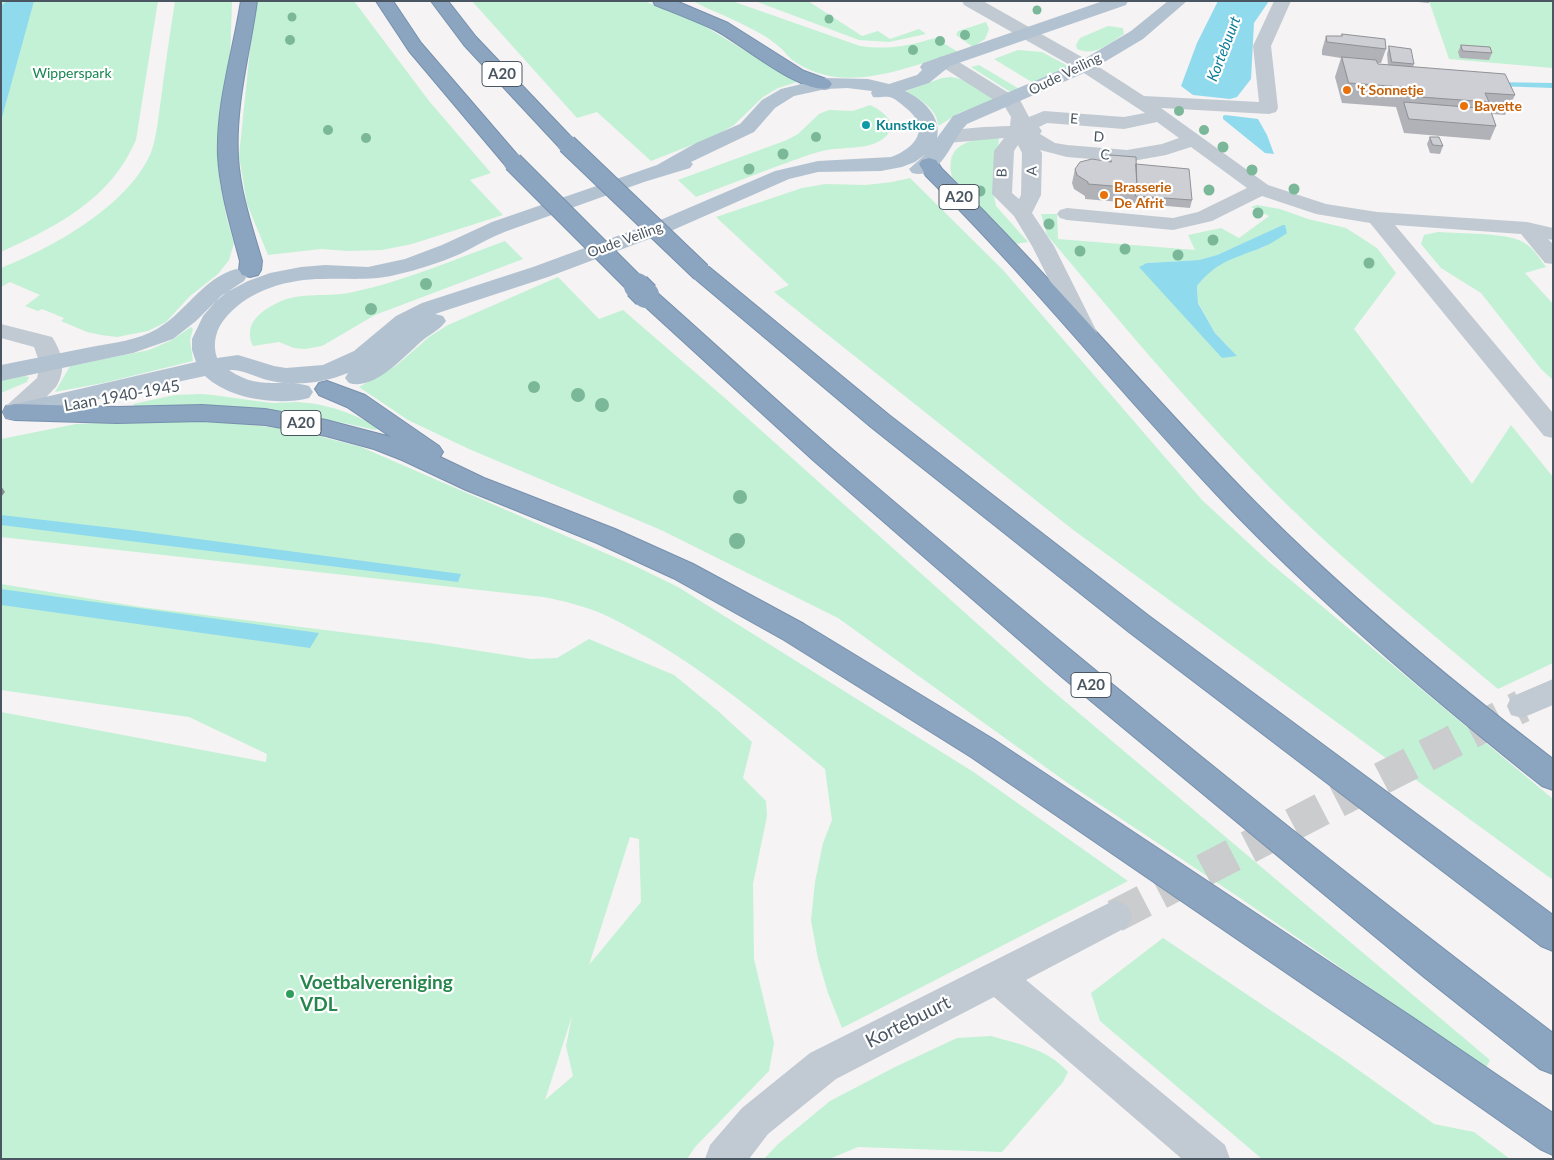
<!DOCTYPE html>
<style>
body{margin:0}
#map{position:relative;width:1554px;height:1160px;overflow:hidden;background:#f5f3f3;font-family:Lato,sans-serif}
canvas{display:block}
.frame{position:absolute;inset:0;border:2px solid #4a5661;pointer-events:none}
</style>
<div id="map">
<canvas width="1554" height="1160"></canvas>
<div class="frame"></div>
</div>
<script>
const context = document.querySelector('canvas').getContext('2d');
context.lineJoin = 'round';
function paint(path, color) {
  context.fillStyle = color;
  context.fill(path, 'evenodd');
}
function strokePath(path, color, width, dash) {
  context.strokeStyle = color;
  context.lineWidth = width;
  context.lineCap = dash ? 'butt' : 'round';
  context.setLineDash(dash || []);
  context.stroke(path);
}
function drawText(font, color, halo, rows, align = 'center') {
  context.font = font + ' Lato,sans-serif';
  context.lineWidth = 4.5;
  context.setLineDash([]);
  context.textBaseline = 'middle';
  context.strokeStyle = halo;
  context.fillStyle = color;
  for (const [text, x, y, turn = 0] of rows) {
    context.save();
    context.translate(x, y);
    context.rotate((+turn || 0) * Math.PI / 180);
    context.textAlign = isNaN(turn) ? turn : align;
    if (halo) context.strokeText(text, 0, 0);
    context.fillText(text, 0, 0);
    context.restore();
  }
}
paint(new Path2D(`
 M1 1H158L136 140C110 200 57 226 1 252Z
 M175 1H232L230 60 222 94 218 137 220 184 227 219 234 243 229 260 218 274 190 296 166 322 148 331 117 337 101 335 87 332 61 321 64 318 42 309 38 311 25 306 40 295 10 282 1 287V268C52 248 126 207 150 155 157 138 158 117 161 99 165 66 170 34 175 1Z
 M255 1H354L429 101 491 173 470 180 503 215 412 244 382 250 348 251 321 249 268 255 247 204 239 156Z
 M472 1H644L696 21 797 82 778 88 763 97 734 125 717 135 651 161 597 112 577 118Z
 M693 1H732L860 46C887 50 909 46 935 38L958 52C908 67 846 95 797 63 789 59 784 50 777 45 769 38 758 32 748 27 730 17 711 11 693 1Z
 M755 1H808L862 36 878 31 890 39 919 29 926 34 889 42 859 40Z
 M1429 1H1553V68L1449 59Z
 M986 22 989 29 985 39 973 47 956 35 958 31Z
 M1108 26 1123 28 1124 34C1110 43 1095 57 1077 49L1076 45 1080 38Z
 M1018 50 1042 52 1066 65 1067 68 1035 84 994 59Z
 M979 65 1021 90 1012 93 971 67Z
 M951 77 966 80 996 100 959 113 940 125H938C937 108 919 99 906 91L942 78Z
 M870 105C883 111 901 124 884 138 869 151 841 146 822 151 806 155 790 162 775 167 749 177 722 187 696 197L678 180 787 140 798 134 819 114 829 110 853 111Z
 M996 137 999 139 993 192 996 206 1028 242 1016 244 952 177C944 144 970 139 996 137Z
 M910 178 1003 270 1202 500 1269 562 1553 799V880L1072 529 774 292 789 285 716 217 802 188 825 184 866 185 892 182Z
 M1257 205 1280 209 1308 219 1346 228 1377 248 1396 273 1354 329 1472 484 1511 425 1553 477V663L1498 689C1415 619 1330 551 1255 472 1182 396 1115 316 1047 235L1041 214H1057L1058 239 1195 250 1188 235 1221 228 1239 238 1269 216 1251 207ZM1285 225 1264 247 1226 260 1208 273 1197 286 1198 302 1215 333 1236 355 1222 358 1147 263 1199 260 1217 255Z
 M1438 232C1460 234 1505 232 1523 242 1533 247 1539 258 1546 267L1525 273 1553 304V380L1541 369 1481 293 1441 268 1421 244 1424 235Z
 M505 241 523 259 375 315 322 346 305 349 294 348 279 342 253 346C243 325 259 312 277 303 300 291 329 298 353 292 405 281 455 259 505 241Z
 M558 277 599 319 623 310 726 399 1048 687 1490 1060 1486 1068 1240 898 1069 784 838 618 661 530 469 449 408 420 359 387 397 365 429 337 448 325Z
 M191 327 193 329 190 340 193 361 103 383 55 392 70 366 149 350 172 340Z
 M24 376 29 377 27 382 1 393V380Z
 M200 394C222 395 243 400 265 402 275 404 286 402 296 402 330 404 351 413 380 428L375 430C293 410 220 403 135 407L133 404 175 395Z
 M183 420 224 422 295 430 361 447 635 566 678 587 975 773 1128 881 842 1028 828 993 818 959 811 920 815 882 823 843 832 820 825 769C756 712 686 654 605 615 585 606 564 601 543 597L1 537V439L76 424Z
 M1 584 141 607 429 643 531 659 557 658 589 639 674 675 718 711 752 742 743 778 766 801 767 816 753 884 754 959 774 1043 769 1071 695 1147 687 1159H1V712L266 762 267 754 189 717 1 690ZM630 837 639 839 641 902 589 965ZM572 1016 566 1046 573 1076 545 1100Z
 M1163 938 1343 1059 1434 1124 1474 1132 1510 1159H1262L1100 1021 1091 993Z
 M991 1036C1021 1045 1046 1048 1068 1072L1063 1082 1002 1152 858 1147 829 1159H764L778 1144 830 1101 895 1067 957 1038Z`), '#c3f1d5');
paint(new Path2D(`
 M7 1H34L1 121V6Z
 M1218 1H1269L1254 23 1251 79 1237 97 1230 99 1193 95 1181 86 1197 43Z
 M1225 115 1258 119 1267 135 1274 154 1265 153 1223 119V116Z
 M1283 225H1285L1287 233C1279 238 1271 244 1263 247 1234 259 1218 260 1197 286L1198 303 1215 333 1237 356 1222 358 1139 267 1147 263 1199 260 1217 255Z
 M1 515 131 530 461 574 458 582 1 525Z
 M1 589 319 633 310 648 1 605Z`), '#90daee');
paint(new Path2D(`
 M1492 82 1553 83V88L1495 86H1492Z`), '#90daee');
strokePath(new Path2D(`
 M1115 916 1522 706`), '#caccce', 33, [33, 17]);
const highway = new Path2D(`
 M241 1H257C250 52 235 105 238 157 240 192 252 227 262 261L261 270 258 275 250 277 242 275 239 270 240 261C231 227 220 192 218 156 216 104 233 52 241 1Z
 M376 1H393L421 43 520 158 523 162 520 166 513 168 506 166 409 51Z
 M431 1H448L476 37 574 140 577 144 574 148 567 150 560 148 464 45Z
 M653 1H676L728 23 804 71 829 80 832 84 829 88C801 95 742 44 715 30 696 21 675 13 655 5Z
 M929 158 936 160 942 169C1052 277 1150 396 1258 505 1349 597 1450 680 1553 759V790L1542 786C1438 703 1335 616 1241 520 1133 409 1037 286 926 176L919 164 922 160Z
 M701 265 709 267 889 415 1149 616 1553 915V951L1541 946 1129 632 871 427 693 277 690 272 693 267Z
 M646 288 654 290C714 343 773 398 833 450 1068 651 1307 846 1553 1033V1074L1540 1069 1424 977 1062 677 813 460 638 300 635 295 638 290Z
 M327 381 365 395 439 446 443 452 440 457 484 478 615 529 693 564 804 624 993 739 1415 1019 1553 1113V1155L1540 1149 1389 1043 971 757 784 640 673 578 597 543 466 490 402 460 374 449 326 436 265 425 202 421 117 423 15 420 6 418 3 412 6 406 15 404 117 407 202 405 265 409 326 420 391 437 347 407 319 395 315 389 319 383Z`);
strokePath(highway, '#7690ad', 2);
paint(new Path2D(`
 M962 1H983L1096 65 1144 96 1259 102 1253 46 1274 1H1291L1271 46 1278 108 1276 112 1269 114 1161 108 1268 185 1326 204 1377 212 1527 222 1553 228V240L1548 239 1553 244V264L1545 263 1521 234 1395 225 1553 413V438L1544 436 1370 223 1316 214 1262 196 1212 221 1173 230 1067 220 1060 218 1057 214 1060 210 1067 208 1173 218 1198 212 1247 188 1191 147 1166 155 1127 162 1067 157 1040 150 1042 153 1041 195 1032 213 1054 246 1097 332 1094 337 1086 339 1078 337 1032 246 1014 216 992 194 994 151 1004 138 948 143 941 141 938 137 941 133C964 127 987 127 1010 126L1011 117 1005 107 939 65 936 61 939 57 945 56 951 57 1020 100 1029 117 1044 111 1124 117 1145 113 1084 73 964 5ZM1157 122 1179 138 1162 144 1127 150 1067 145 1055 143 1040 134 1042 131 1039 127 1047 123 1124 129ZM1018 145 1022 153 1021 195 1019 199 1012 193 1014 151Z
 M1 324 52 337C62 352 67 370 56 387 42 400 27 424 6 418L3 412 6 406 37 378 40 364 34 347 1 338Z
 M1553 679V705L1522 718 1511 715 1507 706 1511 697Z
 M1115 900 1127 905 1132 916 1127 927 1026 980 1225 1145 1230 1159H1182L994 997 836 1079 768 1134 749 1159H705L710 1145 742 1108 810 1053Z`), '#c1cad2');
paint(new Path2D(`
 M1103 1H1128L1126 5 950 66 929 83 905 91C923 99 942 117 937 138L953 116 1079 62 1131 31 1168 1H1187L1143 39 1091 70 967 124C951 140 941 181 912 173L909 169 926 154 936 139 926 154 915 162 902 167 881 171 818 172 789 179 673 230 548 277 435 314 443 316 446 321C441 329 430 334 423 340 404 356 375 391 349 383L345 378 348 373C323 383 294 387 267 380 256 377 245 371 233 370H229C259 391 280 378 309 386L313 392 309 398C278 406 229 399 205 376L112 396 15 420 6 418 3 412 6 406 15 404 196 362 192 350V339L203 316 216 301 227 292 248 281 270 273 301 267 325 265 368 267 405 259 442 245 492 222 657 165 696 143 740 124 762 100 781 89 826 78 868 79 889 84 917 75 922 70 920 67 923 63ZM847 88 872 91 871 93 873 97C879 98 884 96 889 97 895 98 901 104 906 108 931 128 916 148 891 157L818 161 775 171 658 221 533 267 422 303 396 316 354 351 323 365 286 368 274 366 238 355 217 358C212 343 216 328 227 316 251 289 289 279 323 279 348 278 370 281 395 275 417 270 439 263 460 254 476 246 491 237 507 231L644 182 690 168 693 164 691 162 754 132 775 108 794 96 826 89Z
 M236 269 244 271 247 276 244 281 221 296 196 321 173 339 133 353 1 381V365C31 359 61 353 91 347 113 343 138 340 157 329 186 312 203 278 236 269Z`), '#b3c2d1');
paint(highway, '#8ba5c1');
const highwayBridgeFar1 = new Path2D(`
 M567 144 701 272
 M513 162 638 287`);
const highwayBridge = new Path2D(`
 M637 286 646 295`);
strokePath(highwayBridgeFar1, '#7690ad', 21, []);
strokePath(highwayBridge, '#7690ad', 28, []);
strokePath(highwayBridgeFar1, '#8ba5c1', 19);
strokePath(highwayBridge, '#8ba5c1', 26);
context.fillStyle = '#7bb799';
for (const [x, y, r] of [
 [1037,10,4.5],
 [292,17,4.5],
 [829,19,4.5],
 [965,35,5],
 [290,40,5],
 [940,41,5],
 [913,50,5],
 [1179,111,5],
 [328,130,5],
 [1204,130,5],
 [816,137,5],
 [366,138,5],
 [1223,147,5.5],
 [783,154,5.5],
 [749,169,5.5],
 [1252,170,5.5],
 [1294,189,5.5],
 [1209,190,5.5],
 [980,191,5.5],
 [1258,213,5.5],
 [1049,224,5.5],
 [1213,240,5.5],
 [1125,249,5.5],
 [1080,251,5.5],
 [1178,255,5.5],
 [1369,263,5.5],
 [426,284,6],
 [371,309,6],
 [534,387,6],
 [578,395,7],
 [602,405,7],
 [740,497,7],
 [737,541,8]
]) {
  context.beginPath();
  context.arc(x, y, r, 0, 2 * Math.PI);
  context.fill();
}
paint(new Path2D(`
 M1408 1H1429V3Z
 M1342 34 1386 49 1381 63H1377L1378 64 1388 65 1387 54 1389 46 1414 64 1413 67 1515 95 1505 115 1492 114 1496 126 1490 140 1404 133 1396 107 1342 103 1335 77 1341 58 1322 55V50L1326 36H1341Z
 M1461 45 1492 53 1489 60 1460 58 1458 52Z
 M1430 137 1443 146 1440 154 1430 153 1427 144Z
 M1110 155 1136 164 1192 200 1190 208 1085 199V196L1074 189 1072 183 1075 169 1109 162Z`), '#b0b2b7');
paint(new Path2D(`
 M1 486 5 492 1 497Z`), '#909195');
const building = new Path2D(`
 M1342 34 1385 39 1386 49 1327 42 1326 36H1342Z
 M1461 45 1490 47 1492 53 1463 51Z
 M1389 46 1411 49 1414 64 1392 62Z
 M1342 57 1376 60 1378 64 1505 74 1515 95 1485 93 1489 102 1407 96 1404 87 1349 83Z
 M1404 102 1490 109 1496 126 1409 119Z
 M1430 137H1439L1443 146 1433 145Z
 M1110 155 1136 157 1137 188 1088 184V182L1077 175 1075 169 1080 162 1092 159 1111 162Z
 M1136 164 1189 169 1192 200 1135 196 1137 188Z`);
paint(building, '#cdcfd5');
strokePath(building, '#909195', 1);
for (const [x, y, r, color] of [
 [1347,90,5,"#e8710a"],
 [1464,106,5,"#e8710a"],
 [866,125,5,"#0f9aa8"],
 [1104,195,5,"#e8710a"],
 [290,994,5,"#2e9e5b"]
]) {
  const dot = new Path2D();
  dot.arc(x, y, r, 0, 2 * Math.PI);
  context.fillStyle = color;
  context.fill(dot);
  strokePath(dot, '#fff', 2);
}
drawText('14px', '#17864f', '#fff', [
 ["Wipperspark",72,73]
]);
drawText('14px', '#4a5661', '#fff', [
 ["Oude Veiling",1065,74,-26],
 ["E",1074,119,4],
 ["D",1099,137,4],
 ["C",1105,155,5],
 ["A",1032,171,-89],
 ["B",1002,173,-89],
 ["Oude Veiling",625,240,-20]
]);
drawText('bold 14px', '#c56008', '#fff', [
 ["'t Sonnetje",1357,90],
 ["Bavette",1474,106],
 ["Brasserie",1114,187],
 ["De Afrit",1114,203]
], 'left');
drawText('bold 14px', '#0d838f', '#fff', [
 ["Kunstkoe",876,125]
], 'left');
drawText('italic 15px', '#0c7c9b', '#fff', [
 ["Kortebuurt",1224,49,-69]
]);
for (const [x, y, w] of [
 [502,74,40],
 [959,197,40],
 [301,423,40],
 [1091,685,40]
]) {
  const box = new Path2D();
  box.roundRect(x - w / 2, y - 12.5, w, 25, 4);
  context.fillStyle = '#fff';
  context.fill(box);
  strokePath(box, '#4a5661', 1);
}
drawText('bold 15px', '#4a5661', null, [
 ["A20",502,74],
 ["A20",959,197],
 ["A20",301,423],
 ["A20",1091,685]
]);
drawText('16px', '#4a5661', '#fff', [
 ["Laan 1940-1945",122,396,-10]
]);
drawText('bold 19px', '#27864d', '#fff', [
 ["Voetbalvereniging",300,983],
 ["VDL",300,1005]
], 'left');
drawText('19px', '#4a5661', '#fff', [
 ["Kortebuurt",908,1022,-27]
]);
</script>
